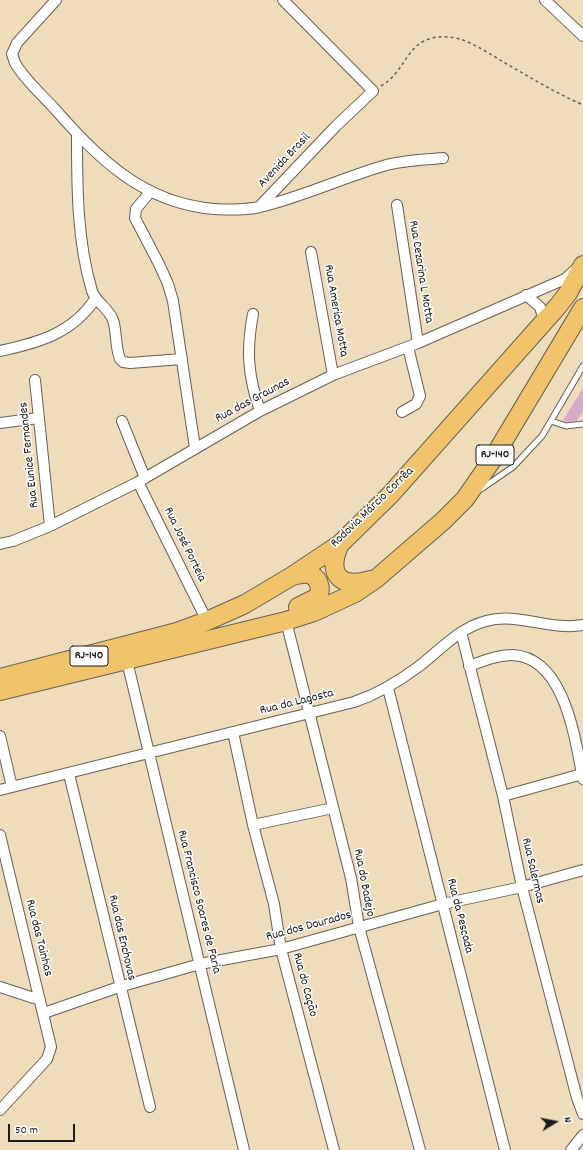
<!DOCTYPE html>
<meta charset="utf-8">
<style>
body{margin:0}
#map{position:relative;width:583px;height:1150px;overflow:hidden;background:#efdcba;font-family:Dekko,sans-serif}
canvas{display:block}
.north{position:absolute;left:535px;top:1102px;width:40px;height:40px;-webkit-text-stroke:3px #fff;paint-order:stroke;rotate:80deg;font-size:11px;font-weight:700;line-height:16px;text-align:center;color:#1c1c1c}
.north::after{content:'';display:block;margin:auto;width:14px;height:18px;background:#1c1c1c;clip-path:polygon(50% 0,100% 100%,50% 72%,0 100%)}
.scale{position:absolute;left:8px;top:1124px;width:67px;height:18px;box-sizing:border-box;border:2px solid #1c1c1c;border-top:0;padding-left:5px;font-size:12px;line-height:14px;white-space:nowrap;color:#1c1c1c;-webkit-text-stroke:3px #fff;paint-order:stroke}
</style>
<div id="map">
<canvas width="583" height="1150"></canvas>
<div class="north">N</div>
<div class="scale">50 m</div>
</div>
<script>
const context = document.querySelector('canvas').getContext('2d');
context.lineJoin = 'round';
function paint(path, color) {
  context.fillStyle = color;
  context.fill(path, 'evenodd');
}
function strokePath(path, color, width, dash) {
  context.strokeStyle = color;
  context.lineWidth = width;
  context.lineCap = dash ? 'butt' : 'round';
  context.setLineDash(dash || []);
  context.stroke(path);
}
function drawText(font, color, halo, rows, align = 'center') {
  context.font = font + ' Dekko,sans-serif';
  context.lineWidth = 3;
  context.setLineDash([]);
  context.textBaseline = 'middle';
  context.strokeStyle = halo;
  context.fillStyle = color;
  for (const [text, x, y, turn = 0] of rows) {
    context.save();
    context.translate(x, y);
    context.rotate((+turn || 0) * Math.PI / 180);
    context.textAlign = isNaN(turn) ? turn : align;
    if (halo) context.strokeText(text, 0, 0);
    context.fillText(text, 0, 0);
    context.restore();
  }
}
paint(new Path2D(`
 M583 388V411L577 421 566 422 563 420Z`), '#d5aaca');
const lane = new Path2D(`
 M551 421 566 426 583 424
 M481 489 513 467 542 436 583 366`);
const street = new Path2D(`
 M56 0 17 43 12 54 15 63C25 80 40 93 53 107 98 158 142 203 214 209 229 210 245 210 260 207 302 197 342 178 383 166 403 160 423 160 443 158
 M545 0 583 36
 M77 136C77 187 77 241 92 291 96 303 108 307 113 320 117 332 115 347 120 359L123 362 130 363 182 359
 M150 192 136 209 135 218 159 264 168 284 173 301 195 448
 M397 205 418 343
 M260 206 336 126 373 91 283 0
 M311 252 333 375
 M526 295 540 307 544 321
 M253 314C246 351 248 376 260 411
 M0 351C38 343 73 333 95 299
 M35 380 50 526
 M402 412 416 404 420 396 408 347
 M122 421 145 478
 M0 423 38 418
 M138 482 207 621
 M0 544 13 541 50 526 138 482 260 411 333 375 418 343 565 279 576 269
 M286 621 351 878 359 927 420 1150
 M461 632 503 796 522 887 577 1098 583 1114
 M127 661 244 1150
 M469 666C483 661 498 655 513 655 565 658 575 739 583 779
 M388 688 505 1150
 M233 732 253 825 274 904 281 949 334 1150
 M0 736 12 787
 M69 774 150 1107
 M0 790 354 702C378 694 398 682 418 667 439 651 459 628 486 621 517 612 551 631 583 625
 M503 796 582 774
 M253 825 333 808
 M0 835 51 1047 47 1059 0 1110
 M0 987 40 1000
 M44 1013 119 987 200 964 281 949 443 904 522 887 583 870
 M571 1150 583 1135`);
const highway = new Path2D(`
 M340 544C326 572 339 590 370 580
 M292 576C297 575 304 573 308 574 319 576 322 589 318 597L298 607
 M0 678 177 632 207 621 245 604 292 576 340 544 391 494 558 306 568 293 583 265
 M0 691 286 621 314 612 355 593 377 578 443 521 465 499 492 460 583 308`);
strokePath(lane, '#665f53', 7);
strokePath(street, '#665f53', 12);
strokePath(highway, '#665f53', 20);
strokePath(new Path2D(`
 M381 86C403 73 404 52 424 41 436 35 451 36 463 40 478 46 492 55 505 63 531 78 556 93 583 105`), '#665f53', 1.5, [3, 3]);
strokePath(lane, '#fff', 5);
strokePath(street, '#fff', 10);
strokePath(highway, '#f1c36a', 18);
for (const [x, y, w] of [
 [495,455,38],
 [89,656,38]
]) {
  const box = new Path2D();
  box.roundRect(x - w / 2, y - 10, w, 20, 3);
  context.fillStyle = '#fff';
  context.fill(box);
  strokePath(box, '#1c1c1c', 1);
}
drawText('bold 12px', '#1c1c1c', null, [
 ["RJ-140",495,455],
 ["RJ-140",89,656]
]);
drawText('13px', '#1c1c1c', '#fff', [
 ["Avenida Brasil",285,161,-47],
 ["Rua Cezarina L Motta",420,272,81],
 ["Rua America Motta",335,311,80],
 ["Rua das Graunas",253,401,-28],
 ["Rua Eunice Fernandes",30,455,-96],
 ["Rodovia Márcio Corrêa",373,508,-44],
 ["Rua José Porteia",184,545,64],
 ["Rua da Lagosta",297,703,-14],
 ["Rua Salermas",532,871,77],
 ["Rua do Badejo",363,883,79],
 ["Rua Francisco Soares de Faria",198,902,76],
 ["Rua da Pescada",459,916,76],
 ["Rua dos Dourados",309,927,-15],
 ["Rua das Tainhas",38,938,76],
 ["Rua das Enchovas",121,938,77],
 ["Rua do Cação",304,985,75]
]);
</script>
